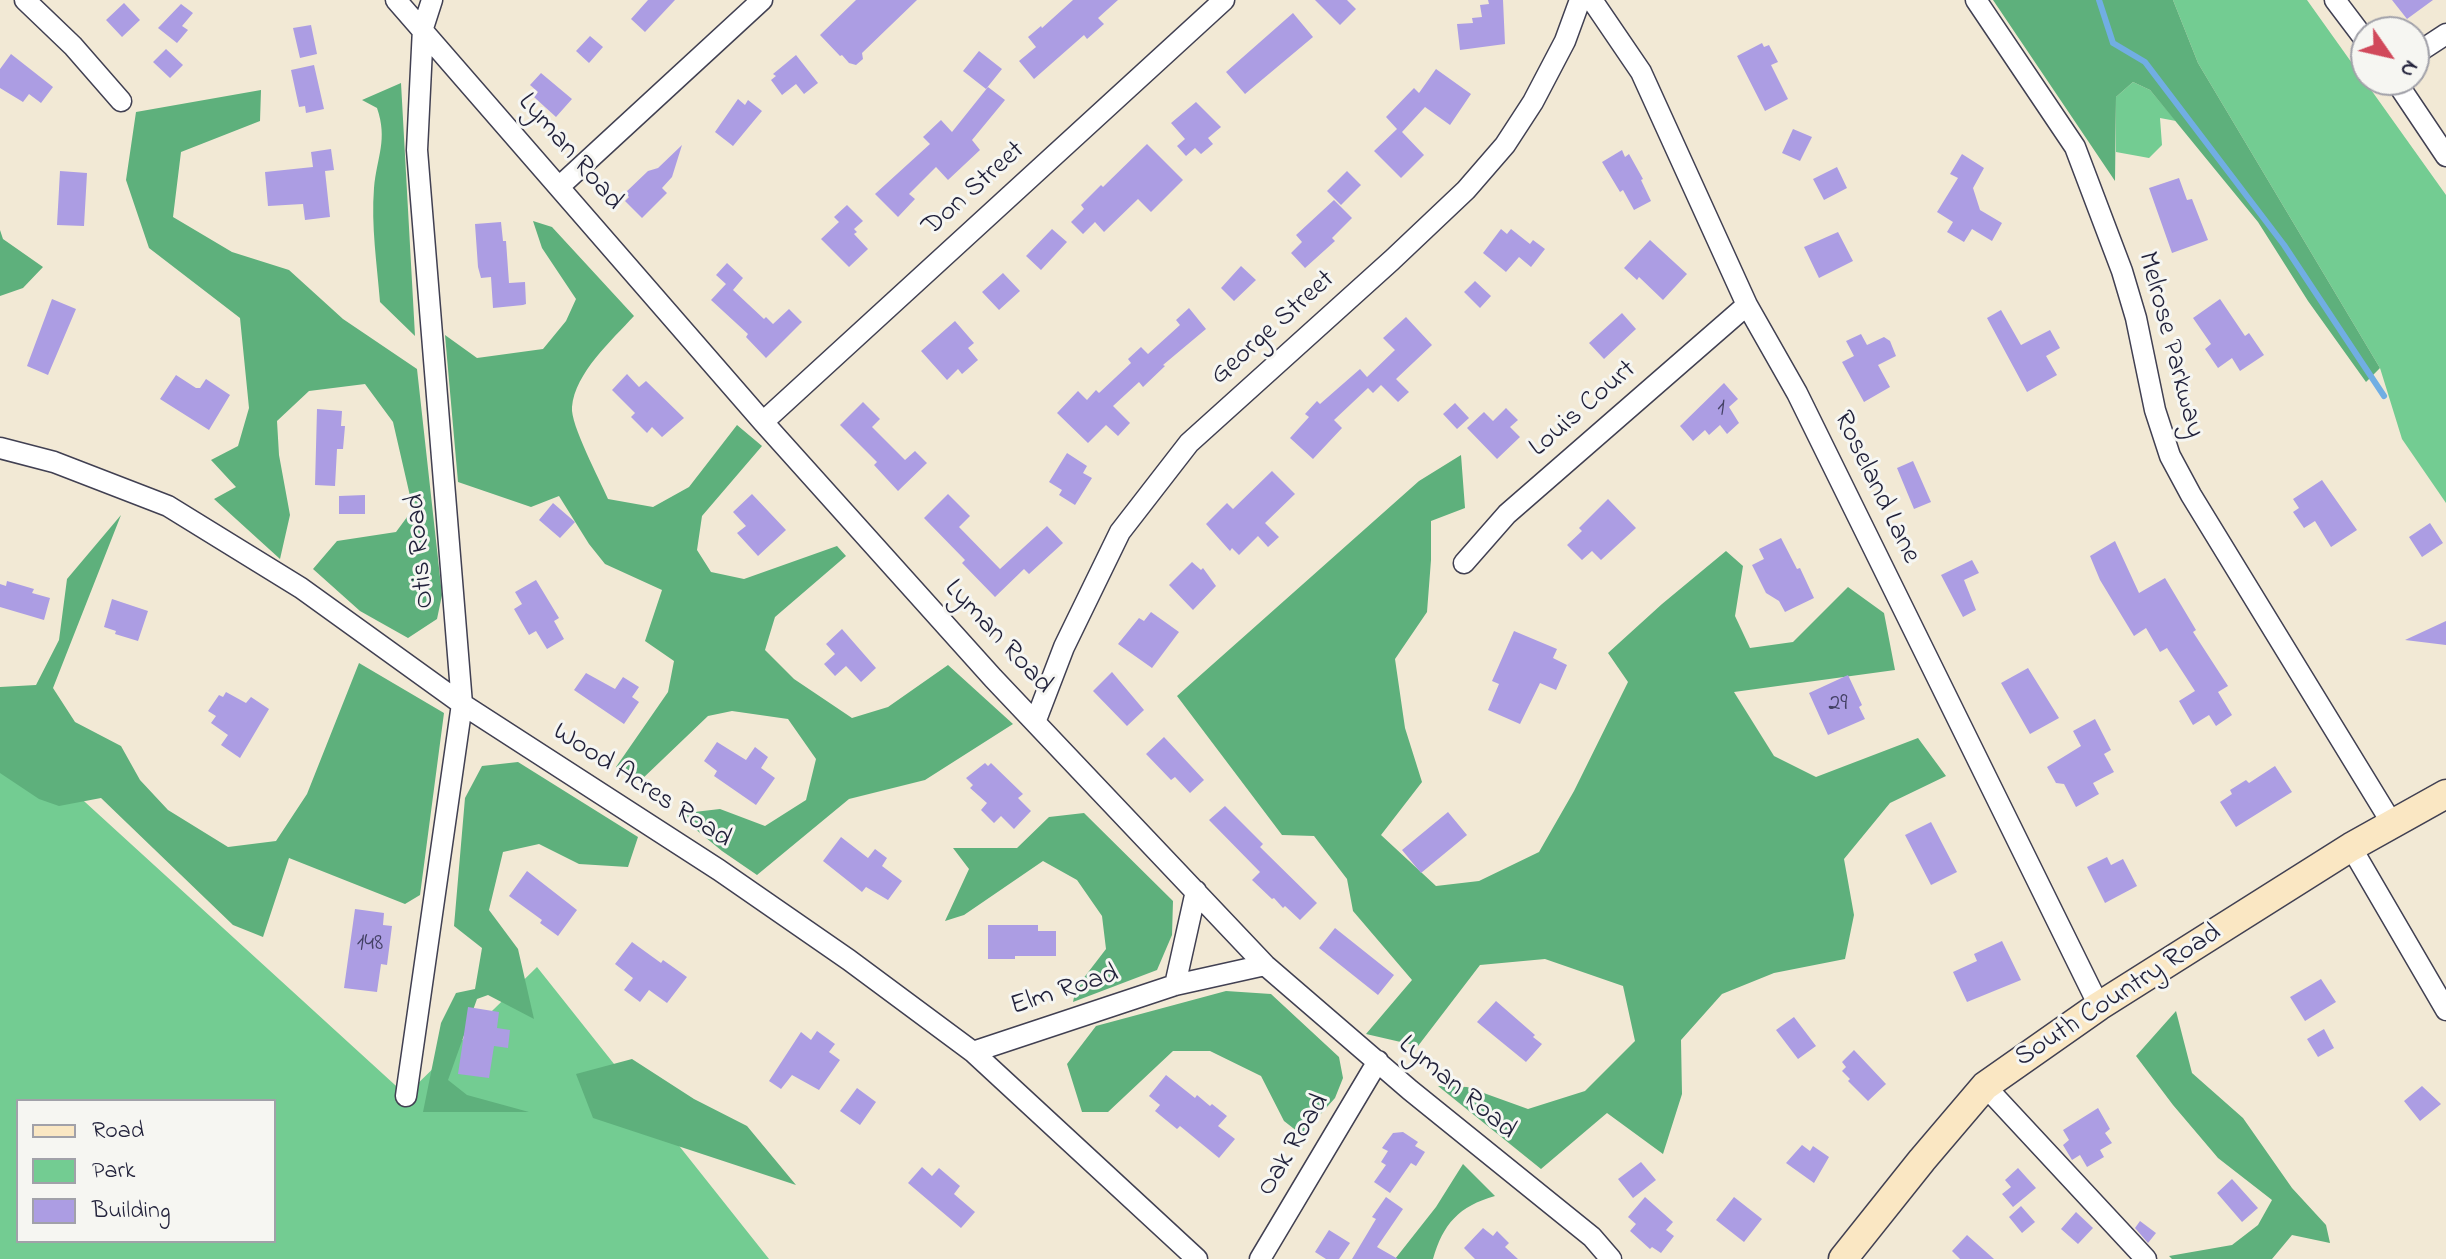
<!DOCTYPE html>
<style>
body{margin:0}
#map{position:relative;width:2446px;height:1259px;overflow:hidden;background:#f2e9d5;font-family:"Indie Flower",sans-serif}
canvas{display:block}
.legend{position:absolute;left:16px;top:1099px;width:260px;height:144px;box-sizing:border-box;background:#f6f6f2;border:2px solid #a1a1a9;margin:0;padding:10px 14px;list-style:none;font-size:24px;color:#22223b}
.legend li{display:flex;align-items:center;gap:16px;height:40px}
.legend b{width:40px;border:2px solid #a1a1a9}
.north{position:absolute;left:2350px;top:16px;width:80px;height:80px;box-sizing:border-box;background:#f6f6f2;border:2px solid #a1a1a9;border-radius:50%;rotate:124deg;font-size:22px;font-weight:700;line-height:32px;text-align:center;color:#22223b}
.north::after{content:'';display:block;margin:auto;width:28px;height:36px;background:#d1495b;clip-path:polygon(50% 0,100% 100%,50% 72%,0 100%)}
</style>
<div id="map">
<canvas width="2446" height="1259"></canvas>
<ul class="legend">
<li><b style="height:10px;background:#fae7c3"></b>Road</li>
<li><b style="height:22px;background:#73cc92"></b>Park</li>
<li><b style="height:22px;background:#ac9de3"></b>Building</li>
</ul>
<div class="north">N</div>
</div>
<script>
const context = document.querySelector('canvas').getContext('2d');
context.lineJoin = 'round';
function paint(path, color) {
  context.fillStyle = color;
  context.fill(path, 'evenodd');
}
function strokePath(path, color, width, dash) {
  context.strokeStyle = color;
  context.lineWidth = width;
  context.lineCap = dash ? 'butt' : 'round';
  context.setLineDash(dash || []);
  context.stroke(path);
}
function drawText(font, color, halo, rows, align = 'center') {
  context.font = font + ' "Indie Flower",sans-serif';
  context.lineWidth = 6;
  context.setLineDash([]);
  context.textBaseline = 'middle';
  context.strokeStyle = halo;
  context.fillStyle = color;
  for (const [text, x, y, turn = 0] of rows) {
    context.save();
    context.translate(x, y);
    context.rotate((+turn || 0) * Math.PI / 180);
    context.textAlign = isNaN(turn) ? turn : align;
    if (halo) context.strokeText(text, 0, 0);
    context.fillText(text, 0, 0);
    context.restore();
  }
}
paint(new Path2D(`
 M2173 0H2307L2446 195V503L2402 439 2380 368 2198 63Z
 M2133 82 2150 90 2176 121 2160 118 2162 145 2149 158 2116 152V97Z
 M28 750 406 1095 537 967 769 1259H0V751ZM18 1101H274V1241H18Z`), '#73cc92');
paint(new Path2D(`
 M1993 0H2173L2198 63 2380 368 2366 382 2308 301 2258 222 2150 90 2133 82 2116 97 2115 181Z
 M401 83 415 336 380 302C377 264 371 226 374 188 377 156 388 140 377 108L362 100Z
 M261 90 260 121 181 152 173 217 232 252 289 270 343 319 417 369 442 595 437 619 408 638 360 611 313 569 337 541 396 532 413 509 393 422 365 384 309 391 277 421 279 455 290 515 280 559 214 499 236 487 211 460 238 446 249 408 240 318 149 248 126 180 136 112Z
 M533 221 552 227 634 316C612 340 575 373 572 407 570 424 600 480 608 499L653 507 689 487 737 425 762 446 702 516 697 550 711 572 744 579 837 546 846 556 775 617 765 650 794 679 852 718 888 707 948 665 1013 724 925 780 849 799 757 875 722 851 677 814 720 809 765 826 806 800 816 759 788 719 732 711 708 716 640 781 616 767 668 692 674 661 645 641 662 590 605 564 589 544 559 496 531 507 458 482 445 335 477 358 543 349 566 321 576 299 542 248Z
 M0 230 3 239 43 267 23 288 0 296Z
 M1461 455 1465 508 1431 521V560L1427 612 1395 659 1405 728 1422 782 1381 835 1436 886 1479 881 1539 852 1574 791 1628 682 1608 653 1662 604 1726 551 1743 566 1735 616 1750 648 1793 642 1848 587 1884 613 1895 670 1734 692 1774 756 1816 777 1918 738 1946 776 1890 803 1844 859 1854 915 1845 959 1774 973 1722 994 1681 1040 1682 1094 1663 1154 1607 1113 1541 1169 1438 1086 1467 1087 1528 1109 1585 1091 1635 1041 1623 986 1545 959 1480 965 1418 1046 1366 1034 1412 980 1353 911 1347 879 1314 836 1282 835 1177 696 1419 481Z
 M121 515 53 688 75 722 121 746 140 780 168 810 228 847 276 841 307 794 359 663 444 713 420 895 405 904 289 858 263 937 233 925 101 798 59 806 39 799 0 773V687L36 685 59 640 67 579Z
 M518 762 638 837 628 867 579 864 539 844 503 852 489 910 518 949 534 1019 488 995 477 999 448 1080 467 1095 529 1112H423L441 1023 456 993 475 989 482 948 454 926 465 798 482 766Z
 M1084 813 1173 901 1172 935 1157 970 1073 1002 1076 988 1106 949 1102 916 1077 880 1043 861 964 915 945 921 969 869 953 848H1017L1049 817Z
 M1226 991 1271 994 1339 1057 1343 1078 1335 1098 1302 1135 1284 1121 1261 1076 1210 1051H1173L1108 1112H1082L1067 1064 1096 1026Z
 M2176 1011 2192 1073 2243 1118 2292 1188 2326 1225 2330 1243 2292 1235 2272 1259H2172L2169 1256 2232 1245 2258 1225 2272 1200 2218 1158 2173 1105 2136 1056Z
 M632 1059 694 1099 747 1126 796 1185 593 1118 576 1074Z
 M1463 1164 1495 1196C1459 1206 1443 1224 1433 1259H1395L1436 1207Z`), '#5eb07c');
strokePath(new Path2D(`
 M2099 0 2113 43 2145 62 2284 245 2384 396`), '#71aee3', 6);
paint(new Path2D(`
 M648 0H675L645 32 631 19Z
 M856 0H917L862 53 863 59 856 65 849 63 842 55 840 56 820 35Z
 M1073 0H1118L1098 18 1104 24 1087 39 1084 35 1034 79 1019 61 1036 47 1028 37 1041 26 1042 28Z
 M1315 0H1347L1356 9 1340 25Z
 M1488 0H1503L1505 44 1460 50 1457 24 1473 23 1472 18 1482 17 1480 5 1489 4Z
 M2392 0H2433L2407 19Z
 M124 3 140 20 122 37 106 20Z
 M181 4 193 13 182 26 188 30 177 43 158 28Z
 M1293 13 1313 37 1245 94 1226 72Z
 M311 25 317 54 300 58 293 28Z
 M590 36 603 47 589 63 576 51Z
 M1762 43 1764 47 1769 45 1778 62 1771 65 1788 99 1765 111 1737 56Z
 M166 49 183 65 170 78 153 62Z
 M979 51 1002 69 986 89 963 71Z
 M11 54 53 87 41 103 29 94 23 102 0 88V69Z
 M796 55 818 83 804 94 796 84 782 95 771 80 776 76 773 74Z
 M314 65 324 109 306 113 305 106 299 107 291 70Z
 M1436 69 1471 94 1450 125 1425 107 1402 132 1424 155 1401 178 1374 151 1397 129 1386 117 1414 88 1419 93Z
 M541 73 572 99 556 117 534 97 538 92 530 85Z
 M988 87 1005 100 972 140 980 150 948 180 936 167 909 194 915 199 898 217 875 194 930 144 923 137 941 120 952 132Z
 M738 99 745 105 748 100 762 111 733 146 715 132Z
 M1196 102 1221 127 1208 138 1213 144 1201 154 1195 148 1186 156 1177 146 1185 139 1171 123Z
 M1793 129 1812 137 1800 161 1782 153Z
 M1147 144 1183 180 1151 212 1138 199 1104 232 1095 222 1083 234 1071 222 1084 209 1081 205 1101 185 1103 187Z
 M682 145 672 177 662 188 667 193 642 218 625 201 629 197 625 193 648 171 658 168Z
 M331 149 334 170 325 171 330 217 305 220 303 204 268 206 265 172 313 167 311 152Z
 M1622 150 1625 157 1629 154 1643 179 1641 180 1651 201 1634 210 1623 190 1620 192 1602 162Z
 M1962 154 1984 168 1973 188 1980 210 2002 223 1992 241 1972 229 1964 242 1947 232 1953 222 1937 212 1958 178 1950 174Z
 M1837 167 1847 188 1824 200 1813 179Z
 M60 171 87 173 84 226 57 225Z
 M1347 171 1361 185 1341 205 1327 191Z
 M2179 178 2187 200 2192 199 2208 240 2172 253 2149 188Z
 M1334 200 1352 218 1332 238 1335 241 1305 268 1291 253 1302 242 1296 235Z
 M847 205 863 221 854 229 857 232 854 234 868 249 849 267 821 239 839 222 834 217Z
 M501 222 503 241H506L509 283 525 282 526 304 523 305 493 308 491 277 481 278 478 267 475 224Z
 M1052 229 1067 242 1041 270 1026 256Z
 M1501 229 1507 234 1511 229 1530 244 1533 240 1545 249 1531 267 1519 257 1506 272 1483 253Z
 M1838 232 1853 261 1819 278 1804 247Z
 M1650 240 1687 274 1663 300 1639 277 1637 280 1624 268Z
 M727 263 743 278 733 290 764 319 766 317 773 324 789 309 802 322 766 358 746 337 748 334 711 300 726 284 716 275Z
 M1241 266 1256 280 1234 301 1221 288Z
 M1003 273 1020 291 999 310 982 292Z
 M1475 281 1491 296 1480 308 1464 292Z
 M52 299 76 309 48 375 27 366Z
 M2220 299 2245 336 2249 333 2264 355 2240 371 2232 358 2218 368 2205 349 2211 344 2193 318Z
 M1189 308 1206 329 1163 365 1165 366 1143 387 1139 382 1113 406 1130 423 1118 436 1106 425 1088 443 1057 413 1078 391 1087 400 1096 390 1099 393 1131 363 1128 359 1141 347 1148 354 1180 325 1176 320Z
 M2001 310 2021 345 2050 330 2060 348 2046 356 2057 375 2027 392 1987 318Z
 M1622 313 1636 329 1604 359 1589 343Z
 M1406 317 1432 345 1396 379 1409 392 1398 402 1381 385 1373 393 1368 388 1334 420 1342 428 1313 459 1290 438 1309 417 1305 414 1317 401 1320 404 1360 369 1367 377 1395 350 1383 338Z
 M955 321 974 343 968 348 978 360 962 374 958 369 947 380 921 351Z
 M1861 334 1867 345 1884 337 1890 341 1896 356 1878 365 1890 387 1864 402 1842 362 1854 356 1846 341Z
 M627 374 639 387 646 381 684 418 662 437 652 427 647 433 631 417 635 413 612 390Z
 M176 375 196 388H200L206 379 230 395 209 430 160 399Z
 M1724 383 1738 399 1729 407 1739 423 1727 434 1720 425 1709 435 1705 430 1693 441 1680 426Z
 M863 402 880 419 872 427 905 460 915 451 927 463 898 491 874 465 877 462 840 425Z
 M1455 403 1469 418 1457 429 1443 414Z
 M1506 408 1518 420 1510 427 1520 437 1497 459 1467 428 1484 412 1493 421Z
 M317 409 342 411 341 426H345L343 449H337L335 486 315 485Z
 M1067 453 1087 466 1083 473 1092 478 1075 505 1059 495 1062 490 1049 482Z
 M1913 461 1931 502 1914 509 1897 468Z
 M1272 471 1295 494 1265 523 1279 537 1268 547 1258 536 1239 555 1232 548 1230 551 1206 524 1227 503 1233 509Z
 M2322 480 2357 530 2331 547 2315 521 2304 528 2293 512 2299 508 2293 499Z
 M752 494 786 530 758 556 737 533 746 526 733 512Z
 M948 494 970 516 959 527 1000 569 1047 526 1063 543 1029 574 1024 569 995 597 962 563 965 560 924 518Z
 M365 495V514H339V496Z
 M1608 499 1636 528 1601 560 1592 551 1582 560 1567 545 1582 531 1579 528Z
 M553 503 575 522 560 538 539 520Z
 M2430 523 2443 543 2422 557 2409 537Z
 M1781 538 1797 569 1800 568 1814 598 1785 612 1779 601 1766 593 1752 565 1764 559 1759 549Z
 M2115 541 2139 593 2165 578 2196 630 2193 632 2228 686 2218 692 2232 715 2216 726 2209 715 2193 725 2179 701 2195 691 2167 648 2160 652 2146 628 2134 636 2100 580 2090 556Z
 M1972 560 1979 573 1964 580 1976 610 1963 617 1941 575Z
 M1192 562 1201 570 1203 568 1216 586 1193 610 1169 585Z
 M536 580 559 618 554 621 564 639 547 649 536 631 529 635 514 609 522 604 515 592Z
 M7 581 34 589 32 593 50 598 44 620 0 607V584L6 586Z
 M112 599 148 611 138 641 115 634 116 631 104 627Z
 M1151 612 1179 632 1152 668 1118 644 1139 618 1144 621Z
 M2446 621V645L2405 640Z
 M842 629 876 668 861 682 846 666 835 676 824 664 835 654 826 644Z
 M1514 631 1557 649 1553 658 1567 665 1556 690 1540 683 1520 724 1488 710 1499 684 1492 681Z
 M2028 668 2059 718 2030 734 2001 683Z
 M1112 672 1144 710 1127 726 1093 691Z
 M586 673 615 689 623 677 639 687 632 697 639 702 624 724 574 690Z
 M1848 675 1862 705 1859 707 1865 719 1828 735 1809 693Z
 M226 692 246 703 251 697 269 709 240 758 221 745 228 735 211 723 216 716 208 711 219 695 223 697Z
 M2095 719 2111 750 2104 754 2114 772 2093 783 2099 794 2076 807 2064 784 2056 783 2047 767 2081 746 2073 731Z
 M1164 737 1204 780 1190 793 1175 777 1171 780 1146 754Z
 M717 742 746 760 755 747 768 757 761 768 775 778 756 805 714 776 717 771 704 761Z
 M985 763 988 766 991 763 1023 794 1018 798 1031 811 1014 829 1001 816 994 823 981 810 987 803 970 788 973 785 966 778Z
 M2275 766 2292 792 2236 827 2220 802 2232 794 2230 790 2246 780 2249 783Z
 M1225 806 1263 844 1260 847 1317 903 1300 920 1285 906 1283 908 1274 898 1272 899 1252 880 1260 872 1209 820Z
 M1448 812 1467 835 1421 873 1402 850Z
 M1931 822 1957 872 1931 885 1905 835Z
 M841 837 868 858 875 849 887 858 882 866 902 881 888 900 866 887 862 892 823 861Z
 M2107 857 2111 865 2123 859 2137 886 2105 903 2087 867Z
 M527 871 577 910 558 936 540 923 542 920 509 896Z
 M355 909 384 913 383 925 392 926 387 965 381 964 377 992 344 988Z
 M988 925H1038V931H1056V956H1015V959H988Z
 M1335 928 1394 975 1378 995 1319 948Z
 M2002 941 2021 980 1967 1002 1953 972 1977 961 1974 954Z
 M632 942 661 963 663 960 687 977 667 1003 649 990 640 1002 624 990 633 978 615 964Z
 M2321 979 2336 1002 2305 1021 2290 997Z
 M1496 1001 1535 1035 1533 1037 1542 1044 1526 1062 1477 1022Z
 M468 1007 499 1012 497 1028 510 1030 508 1048 494 1046 489 1078 458 1074Z
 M1794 1017 1816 1046 1798 1059 1776 1030Z
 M2324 1029 2334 1048 2318 1057 2307 1039Z
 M817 1031 835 1044 829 1052 840 1060 819 1090 792 1075 781 1089 769 1081 801 1032 811 1040Z
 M1854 1050 1886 1084 1868 1101 1848 1081 1850 1079 1842 1071 1846 1067 1842 1062Z
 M1166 1075 1195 1098 1197 1095 1210 1106 1212 1104 1227 1116 1218 1126 1235 1139 1219 1158 1180 1126 1177 1129 1155 1111 1160 1105 1149 1096Z
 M2422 1086 2441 1104 2420 1121 2404 1101Z
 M857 1088 876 1102 860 1125 840 1111Z
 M2098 1108 2110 1129 2105 1133 2112 1143 2100 1150 2104 1157 2087 1167 2080 1155 2072 1160 2063 1145 2069 1140 2063 1130Z
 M1403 1132 1418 1142 1415 1146 1425 1152 1416 1166 1411 1163 1390 1193 1374 1182 1386 1165 1381 1162 1388 1151 1382 1148 1393 1133Z
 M1802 1145 1810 1151 1813 1146 1829 1157 1814 1183 1786 1163Z
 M1641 1162 1656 1180 1633 1198 1618 1179Z
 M922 1167 932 1176 939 1168 960 1186 954 1194 975 1212 961 1228 908 1183Z
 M2018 1168 2036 1188 2013 1207 2002 1194 2011 1187 2005 1180Z
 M2232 1179 2258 1208 2242 1222 2217 1193Z
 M1386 1197 1403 1209 1377 1247 1398 1259H1352L1376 1219 1372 1217Z
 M1645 1197 1673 1222 1666 1230 1674 1236 1661 1253 1652 1247 1650 1249 1630 1231 1636 1224 1628 1217Z
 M1734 1197 1762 1219 1744 1242 1716 1220Z
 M2021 1206 2035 1222 2022 1233 2009 1217Z
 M2076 1212 2093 1228 2078 1244 2061 1229Z
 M2140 1221 2156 1233 2148 1243 2135 1228Z
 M1483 1228 1493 1236 1497 1231 1509 1243 1505 1247 1518 1259H1475L1464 1248Z
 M1329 1230 1350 1243 1339 1259H1326L1315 1252Z
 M1967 1235 1994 1259H1960L1952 1251Z`), '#ac9de3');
const minor = new Path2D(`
 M25 0 73 46 121 101
 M396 0 763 422 993 678 1265 965 1410 1090 1592 1237 1611 1259
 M1592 0 1641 72 1747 305 1797 393 2099 1006
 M1976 0 2075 147 2122 271 2136 318 2155 410 2170 456 2191 495 2393 825
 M2335 0 2366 41
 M2414 55 2446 34
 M2395 80 2446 156
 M560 186 762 0
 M763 422 1224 0
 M0 448 54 462 168 506 301 588 462 704 719 870 849 960 973 1052 1197 1259
 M1464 563 1507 514 1747 305
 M1036 720 1064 647 1120 532 1189 443 1392 260 1466 190 1505 145 1533 102 1565 41 1580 0
 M2351 847 2446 1010
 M1175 985 1196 891
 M973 1052 1175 985 1265 965
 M1985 1086 2146 1259
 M406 1096 462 704 417 150 423 28 432 0
 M1260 1259 1378 1061`);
const secondary = new Path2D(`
 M1843 1259 1922 1160 1985 1086 2099 1006 2351 847 2446 794`);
strokePath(minor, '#414052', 23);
strokePath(secondary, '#414052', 31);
strokePath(minor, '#fff', 20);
strokePath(secondary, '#fae7c3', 28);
drawText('24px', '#444165', null, [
 ["1",1721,410],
 ["29",1838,705],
 ["148",370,945]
]);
drawText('28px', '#22223b', '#f6f6f2', [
 ["Lyman Road",569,153,49],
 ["Don Street",975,190,-42],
 ["George Street",1274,329,-42],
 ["Melrose Parkway",2169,345,75],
 ["Louis Court",1584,410,-41],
 ["Roseland Lane",1875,488,64],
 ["Otis Road",422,551,-95],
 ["Lyman Road",997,638,47],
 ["Wood Acres Road",641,787,33],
 ["Elm Road",1065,992,-18],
 ["South Country Road",2119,997,-33],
 ["Lyman Road",1456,1089,40],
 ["Oak Road",1295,1146,-59]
]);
</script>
